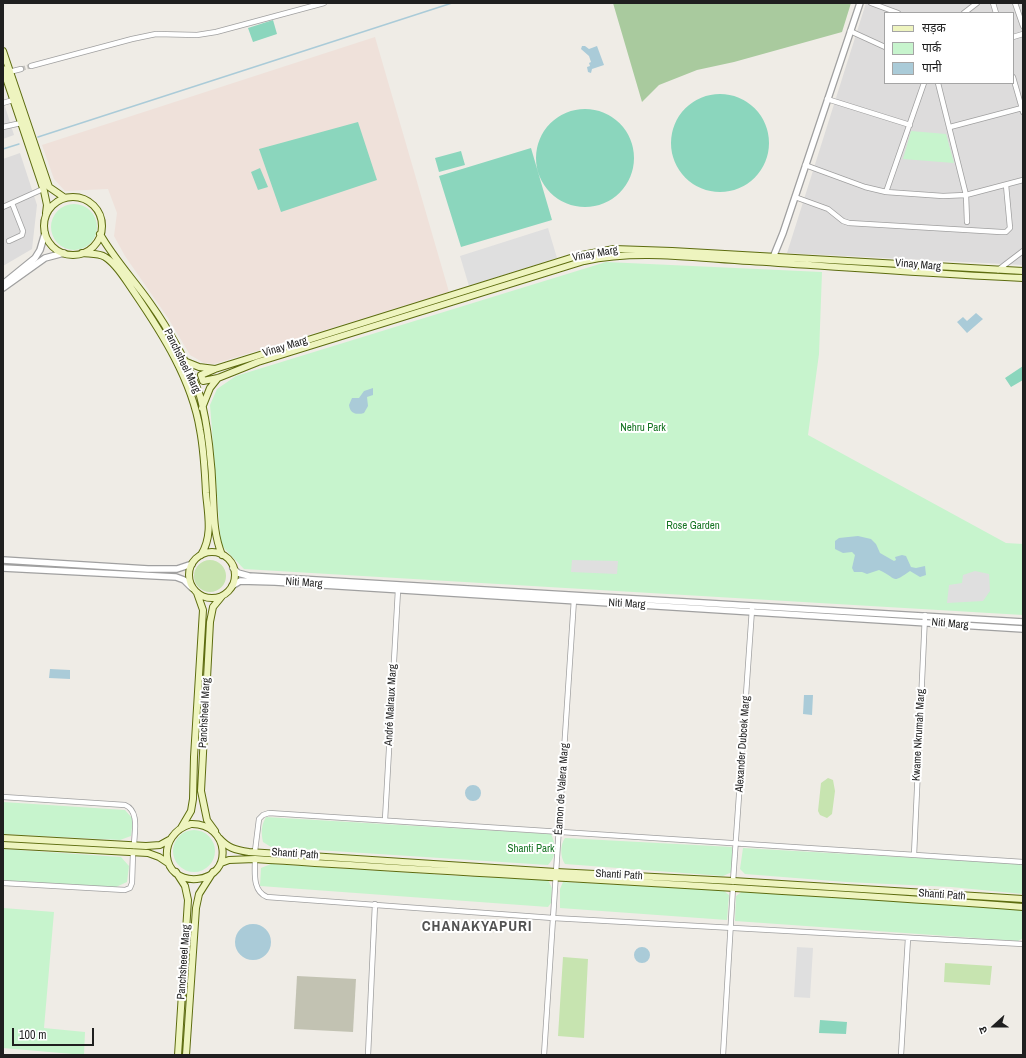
<!DOCTYPE html>
<meta charset="utf-8">
<style>
body{margin:0}
#map{position:relative;width:1026px;height:1058px;overflow:hidden;background:#efece6;font-family:"Archivo Narrow","Noto Sans Devanagari",sans-serif}
canvas{display:block}
.frame{position:absolute;inset:0;border:4px solid #1f1f1f;pointer-events:none}
.legend{position:absolute;left:884px;top:12px;width:130px;height:72px;box-sizing:border-box;background:#fff;border:1px solid #a5a5a5;margin:0;padding:5px 7px;list-style:none;font-size:12px;color:#1f1f1f}
.legend li{display:flex;align-items:center;gap:8px;height:20px}
.legend b{width:20px;border:1px solid #a5a5a5}
.north{position:absolute;left:974px;top:1006px;width:40px;height:40px;-webkit-text-stroke:3px #fff;paint-order:stroke;rotate:249deg;font-size:11px;font-weight:700;line-height:16px;text-align:center;color:#1f1f1f}
.north::after{content:'';display:block;margin:auto;width:14px;height:18px;background:#1f1f1f;clip-path:polygon(50% 0,100% 100%,50% 72%,0 100%)}
.scale{position:absolute;left:12px;top:1028px;width:82px;height:18px;box-sizing:border-box;border:2px solid #1f1f1f;border-top:0;padding-left:5px;font-size:12px;line-height:14px;white-space:nowrap;color:#1f1f1f;-webkit-text-stroke:3px #fff;paint-order:stroke}
</style>
<div id="map">
<canvas width="1026" height="1058"></canvas>
<div class="frame"></div>
<ul class="legend">
<li><b style="height:5px;background:#eef4bf"></b>सड़क</li>
<li><b style="height:11px;background:#c7f4cd"></b>पार्क</li>
<li><b style="height:11px;background:#aacbd8"></b>पानी</li>
</ul>
<div class="north">उ</div>
<div class="scale">100 m</div>
</div>
<script>
const context = document.querySelector('canvas').getContext('2d');
context.lineJoin = 'round';
function paint(path, color) {
  context.fillStyle = color;
  context.fill(path, 'evenodd');
}
function strokePath(path, color, width, dash) {
  context.strokeStyle = color;
  context.lineWidth = width;
  context.lineCap = dash ? 'butt' : 'round';
  context.setLineDash(dash || []);
  context.stroke(path);
}
function drawText(font, color, halo, rows, align = 'center') {
  context.font = font + ' "Archivo Narrow",sans-serif';
  context.lineWidth = 4;
  context.setLineDash([]);
  context.textBaseline = 'middle';
  context.strokeStyle = halo;
  context.fillStyle = color;
  for (const [text, x, y, turn = 0] of rows) {
    context.save();
    context.translate(x, y);
    context.rotate((+turn || 0) * Math.PI / 180);
    context.textAlign = isNaN(turn) ? turn : align;
    if (halo) context.strokeText(text, 0, 0);
    context.fillText(text, 0, 0);
    context.restore();
  }
}
paint(new Path2D(`
 M866 3H1023V265L787 253ZM885 13H1013V83H885Z
 M3 100 14 135 3 139Z
 M20 153 37 205 32 249 3 266V159Z`), '#dddcdc');
paint(new Path2D(`
 M375 37 449 292 214 364 204 363 190 355 168 318 125 256 114 236 117 213 108 189 65 191 54 179 42 145Z`), '#efe1da');
paint(new Path2D(`
 M297 976 356 979 353 1032 294 1029Z`), '#c2c2b2');
paint(new Path2D(`
 M194 576a16 16 0 1 1 32 0a16 16 0 1 1-32 0Z
 M828 778 833 780 835 791 832 814 827 818 820 815 818 811 821 783Z
 M563 957 588 959 584 1038 558 1036Z
 M945 963 992 966 990 985 944 982Z`), '#c7e4b0');
paint(new Path2D(`
 M613 3H851L842 32 734 62 697 70 659 85 642 102Z`), '#a9ca9e');
paint(new Path2D(`
 M911 131 946 134 954 163 903 159Z
 M51 227a23 23 0 1 1 46 0a23 23 0 1 1-46 0Z
 M606 262 822 272 819 354 808 435 1006 543 1023 544V615L244 569 221 545 210 405 217 389 236 376Z
 M3 802 125 810 133 819 131 836 120 840 3 834Z
 M266 817 551 834C556 845 557 856 548 865L271 847 263 842C261 832 261 826 266 817Z
 M173 851a21 21 0 1 1 42 0a21 21 0 1 1-42 0Z
 M565 838 732 847V872L723 876 565 864C560 857 560 845 565 838Z
 M743 848 1023 864V894L951 887 846 882 745 874 740 869Z
 M3 849 121 857 129 866 127 882 116 887 3 881Z
 M271 864 459 876 548 880 552 888 551 903 548 907 260 886 261 868Z
 M563 882 723 890 729 895 727 920 560 908V889Z
 M743 891 1023 909V938L1018 941 735 921 736 896Z
 M3 908 54 912 44 1028 85 1032 84 1055 3 1048Z`), '#c7f4cd');
paint(new Path2D(`
 M273 20 277 34 253 42 248 28Z
 M671 143a49 49 0 1 1 98 0a49 49 0 1 1-98 0Z
 M536 158a49 49 0 1 1 98 0a49 49 0 1 1-98 0Z
 M358 122 377 180 281 212 259 149Z
 M531 148 552 220 461 247 439 176Z
 M461 151 465 165 439 172 435 158Z
 M260 168 268 187 258 190 251 172Z
 M1023 366V380L1011 387 1005 378Z
 M820 1020 847 1022 846 1034 819 1033Z`), '#8bd6bd');
paint(new Path2D(`
 M548 228 557 258 469 286 460 256Z
 M572 560 618 561 617 574 571 572Z
 M975 571 989 574 990 591 983 601 947 603 949 585 962 583 963 575Z
 M797 947 813 948 810 998 794 997Z`), '#dfdfdf');
paint(new Path2D(`
 M582 46H585L589 49 597 46 604 65 592 69 591 73 588 72 587 67 590 66 589 63 591 62 589 56 581 49Z
 M976 313 983 319 967 333 957 322 963 317 967 321Z
 M373 388V395L367 397 368 406 364 413C357 415 350 414 349 405L352 398H359L364 391Z
 M858 536 871 539 876 544 880 553 894 561 896 560 895 557 902 555 906 556 911 567 916 568 925 566 926 575 920 577 910 571C890 585 898 578 879 570L867 574 862 572H854L852 568 855 555 852 552 843 553 835 549V541L839 538Z
 M50 669 70 670V679L49 678Z
 M804 695H813L812 715 803 714Z
 M465 793a8 8 0 1 1 16 0a8 8 0 1 1-16 0Z
 M235 942a18 18 0 1 1 36 0a18 18 0 1 1-36 0Z
 M634 955a8 8 0 1 1 16 0a8 8 0 1 1-16 0Z`), '#aacbd8');
strokePath(new Path2D(`
 M38 137 452 3
 M3 149 19 144`), '#aacbd8', 1.5);
strokePath(new Path2D(`
 M21 69 31 66`), '#c5c3be', 4.5, [4.5, 2]);
const minor = new Path2D(`
 M871 3 898 13
 M993 3 996 13
 M1015 3 1023 26
 M964 13 977 3
 M850 31 885 47
 M1013 37 1023 34
 M31 66 132 39 156 34 197 35 216 32 324 3
 M9 72 21 69
 M1013 77 1023 112
 M924 83 886 192 943 196 966 195 938 83
 M827 99 910 125
 M3 103 13 100
 M3 127 21 123
 M950 127 1022 108
 M805 165 865 187 886 192
 M795 197 828 209 843 221 849 223 1001 232H1006L1010 228 1006 185
 M3 207 43 189
 M967 222 966 195 1023 180
 M9 241 22 235 23 231 12 203
 M998 270 1023 251
 M3 797 125 805C140 811 134 833 134 846
 M385 820 398 590
 M255 851 259 819 263 815 269 813 1023 862
 M914 855 925 615
 M255 859C255 872 252 891 267 897L553 918 1023 944
 M733 881 752 609
 M3 883 125 890 130 888 132 883 133 853
 M368 1055 375 904
 M544 1055 574 599
 M723 1055 733 887
 M901 1055 908 938`);
const tertiary = new Path2D(`
 M772 260 783 233 860 3
 M3 284 35 258 40 250 45 233
 M3 288 45 258 64 253
 M3 560 148 569H177L192 564
 M3 568 176 577 184 580 192 588
 M233 568 238 573 249 576 1023 622
 M232 586 240 581 275 582 1023 629`);
const secondary = new Path2D(`
 M3 51 49 187 65 198
 M3 69 44 191 47 205 46 213
 M44 226a29 29 0 1 1 58 0a29 29 0 1 1-58 0Z
 M100 234C114 259 134 280 150 303 168 328 190 367 200 396 208 424 212 466 213 496 214 517 214 535 222 555
 M82 253C89 254 99 253 105 257 117 264 126 281 134 292 162 333 192 380 200 430 204 451 205 472 206 493 208 515 213 536 201 555
 M184 361 199 367 215 369 577 256 614 249 672 251 1023 271
 M215 369 201 375 203 381 218 378 258 362 584 261C638 249 695 258 750 261 841 267 932 274 1023 278
 M202 408 210 388 218 378
 M189 575a23 23 0 1 1 46 0a23 23 0 1 1-46 0Z
 M191 824C230 823 234 876 197 879 160 882 156 834 191 824Z
 M181 828 191 811 193 799 194 757 203 610 197 593
 M215 831 207 820 201 791 210 622 213 607 222 596
 M3 838 146 846 160 845 169 840
 M219 838C228 848 235 850 249 852L556 872 733 881 1023 899
 M3 845 148 853 159 857 168 863
 M221 863 229 860 255 859C511 876 767 888 1023 907
 M176 872 185 886 188 900 178 1055
 M186 1055 196 908 199 894 213 872`);
strokePath(minor, '#a0a0a0', 6);
strokePath(tertiary, '#a0a0a0', 8);
strokePath(secondary, '#5d6c0f', 8);
strokePath(minor, '#fff', 4.5);
strokePath(tertiary, '#fff', 5.5);
strokePath(secondary, '#eef4bf', 6);
drawText('11px', '#1f1f1f', '#fff', [
 ["Vinay Marg",595,254,-10],
 ["Vinay Marg",918,265,5],
 ["Vinay Marg",285,347,-17],
 ["Panchsheel Marg",182,361,64],
 ["Niti Marg",304,583,4],
 ["Niti Marg",627,604,3],
 ["Niti Marg",950,624,5],
 ["André Malraux Marg",391,705,-87],
 ["Panchsheel Marg",205,713,-87],
 ["Kwame Nkrumah Marg",919,735,-87],
 ["Alexander Dubcek Marg",743,744,-86],
 ["Éamon de Valera Marg",562,789,-86],
 ["Shanti Path",295,854,4],
 ["Shanti Path",619,875,3],
 ["Shanti Path",942,895,4],
 ["Panchsheeel Marg",184,962,-86]
]);
drawText('11px', '#167423', '#fff', [
 ["Nehru Park",643,428],
 ["Rose Garden",693,526],
 ["Shanti Park",531,849]
]);
context.letterSpacing = '1px';
drawText('bold 15px', '#525252', '#fff', [
 ["CHANAKYAPURI",477,927]
]);
context.letterSpacing = '0px';
</script>
